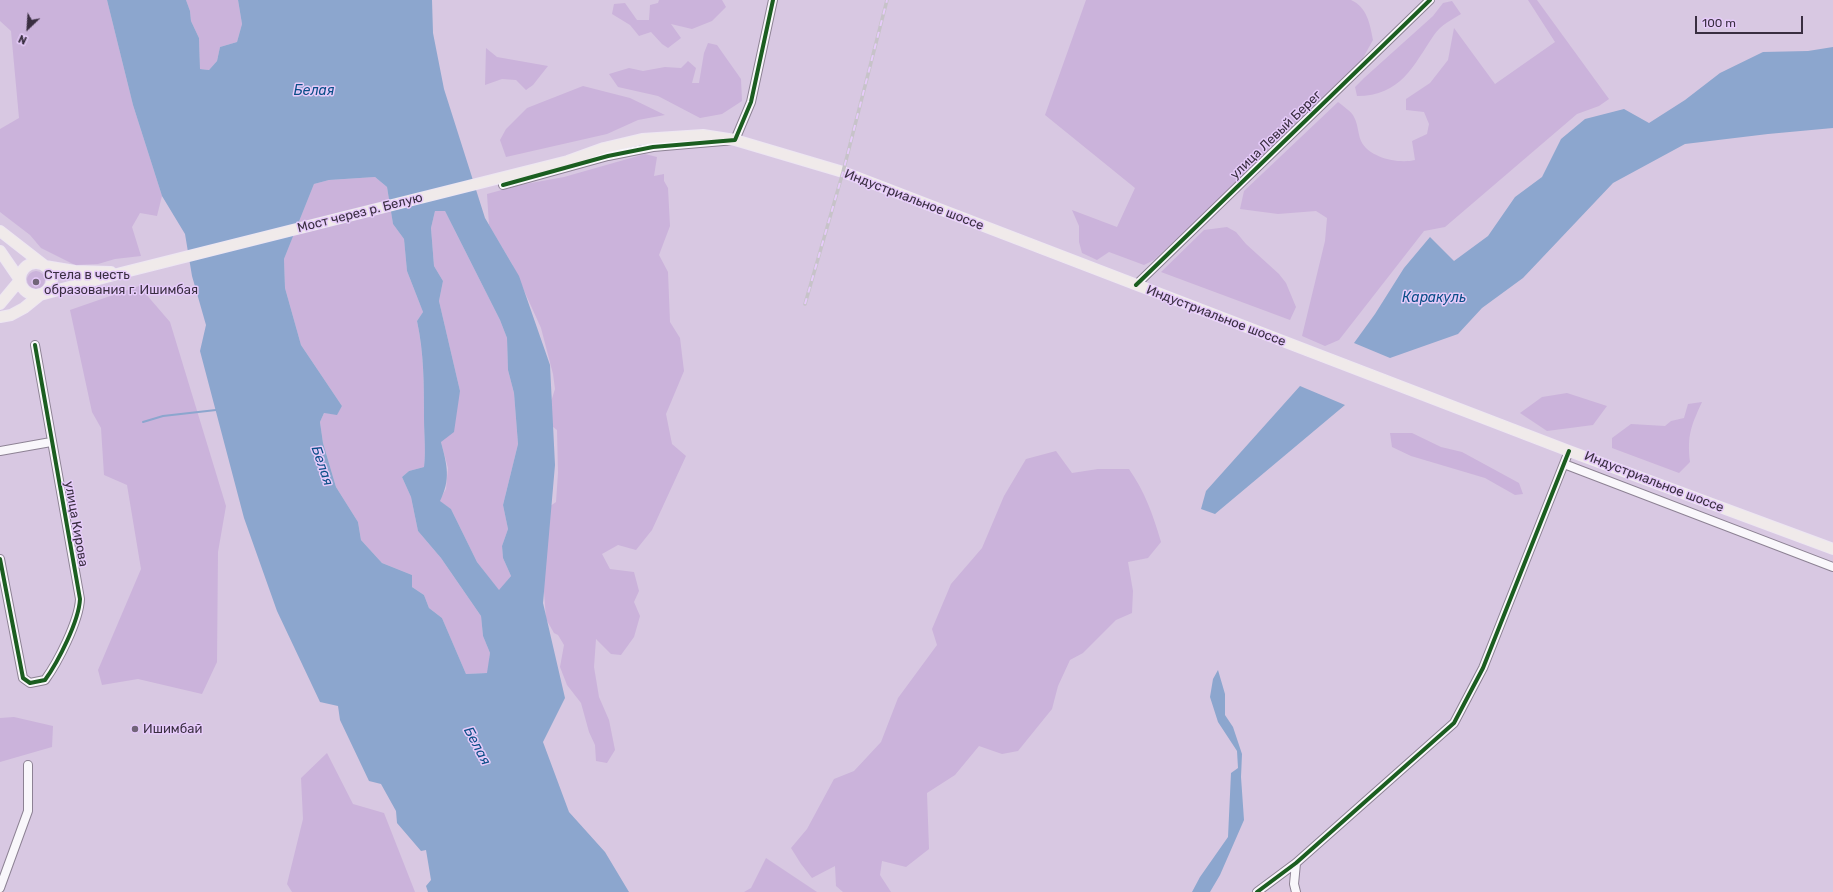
<!DOCTYPE html>
<meta charset="utf-8">
<style>
body{margin:0}
#map{position:relative;width:1833px;height:892px;overflow:hidden;background:#d8c8e2;font-family:Rubik,sans-serif}
canvas{display:block}
.north{position:absolute;left:8px;top:8px;width:40px;height:40px;-webkit-text-stroke:3px #e6cbfa;paint-order:stroke;rotate:205deg;font-size:11px;font-weight:700;line-height:16px;text-align:center;color:#392e40}
.north::after{content:'';display:block;margin:auto;width:14px;height:18px;background:#392e40;clip-path:polygon(50% 0,100% 100%,50% 72%,0 100%)}
.scale{position:absolute;left:1695px;top:16px;width:108px;height:18px;box-sizing:border-box;border:2px solid #392e40;border-top:0;padding-left:5px;font-size:12px;line-height:14px;white-space:nowrap;color:#392e40;-webkit-text-stroke:3px #e6cbfa;paint-order:stroke}
</style>
<div id="map">
<canvas width="1833" height="892"></canvas>
<div class="north">N</div>
<div class="scale">100 m</div>
</div>
<script>
const context = document.querySelector('canvas').getContext('2d');
context.lineJoin = 'round';
function paint(path, color) {
  context.fillStyle = color;
  context.fill(path, 'evenodd');
}
function strokePath(path, color, width, dash) {
  context.strokeStyle = color;
  context.lineWidth = width;
  context.lineCap = dash ? 'butt' : 'round';
  context.setLineDash(dash || []);
  context.stroke(path);
}
function drawText(font, color, halo, rows, align = 'center') {
  context.font = font + ' Rubik,sans-serif';
  context.lineWidth = 3;
  context.setLineDash([]);
  context.textBaseline = 'middle';
  context.strokeStyle = halo;
  context.fillStyle = color;
  for (const [text, x, y, turn = 0] of rows) {
    context.save();
    context.translate(x, y);
    context.rotate((+turn || 0) * Math.PI / 180);
    context.textAlign = isNaN(turn) ? turn : align;
    if (halo) context.strokeText(text, 0, 0);
    context.fillText(text, 0, 0);
    context.restore();
  }
}
paint(new Path2D(`
 M0 0H107L133 105 162 196 157 216 140 213 132 227 141 256 115 259 98 264 75 265 41 248 30 235 0 212V129L19 118 11 31 0 21Z
 M186 0H238L242 24 237 42 220 47 217 61 209 70 200 69 199 38 191 21 190 11Z
 M659 0H722L726 7 712 21 692 29 671 24 681 38 668 48 662 44 651 32 639 36 630 25 612 14 614 4 625 3 637 20H649L650 5 658 3Z
 M1086 0H1351C1367 7 1370 24 1373 40L1354 74 1154 260 1144 265 1109 252 1097 260 1082 253 1079 242V226L1072 210 1117 227 1135 188 1045 115Z
 M1528 0H1537L1609 99 1599 106 1577 114 1445 227 1424 231 1339 340 1325 346 1302 336 1325 241 1327 218 1316 211 1278 214 1240 209 1244 191 1338 102C1343 106 1352 112 1354 117 1358 124 1358 134 1361 141 1369 158 1399 164 1415 160L1412 141 1427 134 1429 124 1424 112 1406 110V99L1430 83 1448 60 1454 28 1495 84 1555 42Z
 M1452 1 1461 14C1451 20 1441 25 1434 35 1413 66 1401 96 1357 96L1355 87 1364 78 1433 16 1443 3Z
 M708 43 717 45 741 79 742 101 722 114 700 118 658 96 618 87 609 74 629 68 643 71 665 67 681 68 688 61 696 68 692 83H699L704 53Z
 M486 48 497 57 548 66 533 85 526 90 516 80 502 79 485 85Z
 M583 86 630 98 665 115 638 120 607 134 506 157 500 140 506 129 527 108Z
 M645 154 657 157 654 176 664 174V181L668 188 670 226 659 255 668 272 670 322 680 338 684 371 666 414 672 444 686 456 652 530 636 550 618 545 602 554 610 569 634 572 639 591 634 602 640 616 634 637 621 655 611 654 596 639 594 667 599 697 609 720 615 750 607 763 596 761 595 745 589 732 581 703 567 685 560 667 564 645 558 635 554 633 546 619 544 592 535 572 540 513 556 502 558 473 557 430 548 423V411L555 389 553 374 541 328 512 264 489 225 487 194 520 185 564 177Z
 M375 177 387 187 393 224 404 239 407 271 423 312 417 321C424 354 424 386 424 419 424 436 426 450 424 467L409 471 402 477 411 497 418 531 441 558 481 616 483 636 490 653 488 673 466 674 442 618 429 608 424 595 412 587V575L382 563 361 540 358 522 336 487 323 443 320 422 324 413 337 414 342 406 301 345 285 288 284 259 314 184 329 180Z
 M435 211H445L500 320 507 338 508 370 514 393 518 444 503 505 508 529 502 546 503 558 511 576 499 591 477 562 451 509 439 501 446 489 448 468 441 442 460 391 439 301 443 281 434 266 431 228Z
 M1227 227 1236 232 1246 244 1279 274 1286 283 1296 307 1290 320 1161 272 1204 230Z
 M27 280a9 9 0 1 1 18 0a9 9 0 1 1-18 0Z
 M139 286 170 322 226 506 218 552 217 662 202 694 138 679 102 685 98 670 141 569 127 485 104 475 101 428 92 412 70 310Z
 M1567 393 1607 406 1593 425 1547 431 1520 413 1542 397Z
 M1702 402C1691 426 1687 435 1690 462L1679 473 1612 448V438L1631 424 1665 426 1671 421 1684 418 1688 404Z
 M1390 433H1412L1441 447 1462 452 1519 483 1523 494 1515 495 1485 478 1411 456 1392 447Z
 M1056 451 1072 473 1098 469H1129C1145 492 1153 515 1161 542L1148 558 1128 562 1133 591 1132 613 1116 620 1083 653 1070 660 1058 686 1052 709 1018 751 1002 754 979 746 955 775 927 793 929 849 906 867 882 861 880 875 891 892H843L836 886 835 866 812 878 801 864 791 848 807 829 834 779 854 771 881 742 898 698 937 645 932 629 951 584 982 548 1004 496 1026 459Z
 M14 717 53 726 52 747 0 762V718Z
 M327 753 353 804 384 813 415 892H292L287 884 303 819 301 778Z
 M766 858 817 892H744L751 888Z`), '#cbb3db');
paint(new Path2D(`
 M107 0H186L190 11 191 21 199 38 200 69 209 70 217 61 220 47 237 42 242 24 238 0H432L433 33 444 89 464 152 485 218 519 276 550 365 555 465 543 603 565 698 543 742 569 812 605 852 629 892H428L426 886 431 880 426 850 421 851 397 823 396 811 381 784 369 781 340 720 338 706 320 702 277 611 244 518 200 351 206 325 192 276 185 234 162 196 133 105ZM375 177 387 187 393 224 404 239 407 271 423 312 417 321C424 353 424 385 424 418 424 435 426 451 424 467L409 471 402 477 411 497 418 531 441 558 481 616 483 636 490 653 487 673 466 674 442 618 429 608 424 595 412 587V575L382 563 361 540 358 522 336 487 323 443 320 422 324 413 337 415 342 406 301 345 285 288 284 259 314 184 329 180ZM435 211H445L500 320 507 338 508 370 514 393 518 444 503 505 508 529 502 546 503 558 511 576 499 590 477 562 451 509 440 501C451 479 447 465 441 442L454 432 460 391 439 301 443 281 434 266 431 228Z
 M1833 47V128L1768 134 1685 144 1613 183 1523 278 1482 308 1458 334 1390 358 1354 343 1375 314 1404 268 1430 237 1454 261 1488 236 1515 197 1542 177 1561 139 1585 119 1624 109 1649 123 1685 100 1720 73 1763 52 1808 51Z
 M1300 386 1345 405 1215 514 1201 509 1206 491Z
 M1218 670 1225 694V715L1233 727 1242 754 1241 777 1244 820 1220 875 1210 892H1192L1200 877 1228 837 1231 773 1238 768 1237 751 1218 722 1210 697 1213 679Z`), '#8ca6ce');
strokePath(new Path2D(`
 M143 422 163 416 216 410`), '#8ca6ce', 2);
const minor = new Path2D(`
 M503 185 608 156 653 147 735 140 751 102 773 0
 M1136 285 1430 0
 M0 451 51 442
 M1564 464 1833 567
 M0 559 23 678 30 683 45 680C58 662 79 621 80 599L35 345
 M1296 863 1294 884 1296 892
 M0 888 28 811V765
 M1257 892 1296 863 1454 723 1483 668 1569 451`);
const major = new Path2D(`
 M0 231 45 266 75 271 111 272
 M0 251 20 280 0 304
 M20 279a16 16 0 1 1 32 0a16 16 0 1 1-32 0Z
 M0 317 11 315 24 308 40 295 121 273 568 161 604 148 642 139 703 135 735 140 843 172 1569 451 1833 549`);
strokePath(minor, '#8d8294', 10);
strokePath(major, '#ede6f2', 12);
strokePath(minor, '#f9f7fb', 8);
strokePath(major, '#f0eaea', 10);
const rail = new Path2D(`
 M805 304 843 172 887 0`);
strokePath(rail, '#c7c3c9', 3.5);
strokePath(rail, '#e6cbfa', 2, [6]);
strokePath(new Path2D(`
 M503 185 608 156 653 147 735 140 751 102 773 0
 M1136 285 1430 0
 M0 559 23 678 30 683 45 680C58 662 79 621 80 599L35 345
 M1257 892 1296 863 1454 723 1483 668 1569 451`), '#1b5e20', 4);
for (const [x, y, r, color] of [
 [36,282,4,"#716479"],
 [135,729,4,"#716479"]
]) {
  const dot = new Path2D();
  dot.arc(x, y, r, 0, 2 * Math.PI);
  context.fillStyle = color;
  context.fill(dot);
  strokePath(dot, '#e6cbfa', 1.5);
}
drawText('13px', '#392e40', '#e6cbfa', [
 ["улица Левый Берег",1276,135,-44],
 ["Индустриальное шоссе",914,200,21],
 ["Мост через р. Белую",360,213,-14],
 ["Индустриальное шоссе",1216,316,21],
 ["Индустриальное шоссе",1654,482,21],
 ["улица Кирова",76,524,80]
]);
drawText('13px', '#392e40', '#e6cbfa', [
 ["Стела в честь",44,275],
 ["образования г. Ишимбая",44,290],
 ["Ишимбай",143,729]
], 'left');
drawText('italic 14px', '#0a4e88', '#e6cbfa', [
 ["Белая",314,91],
 ["Каракуль",1434,298],
 ["Белая",322,466,71],
 ["Белая",477,746,62]
]);
</script>
